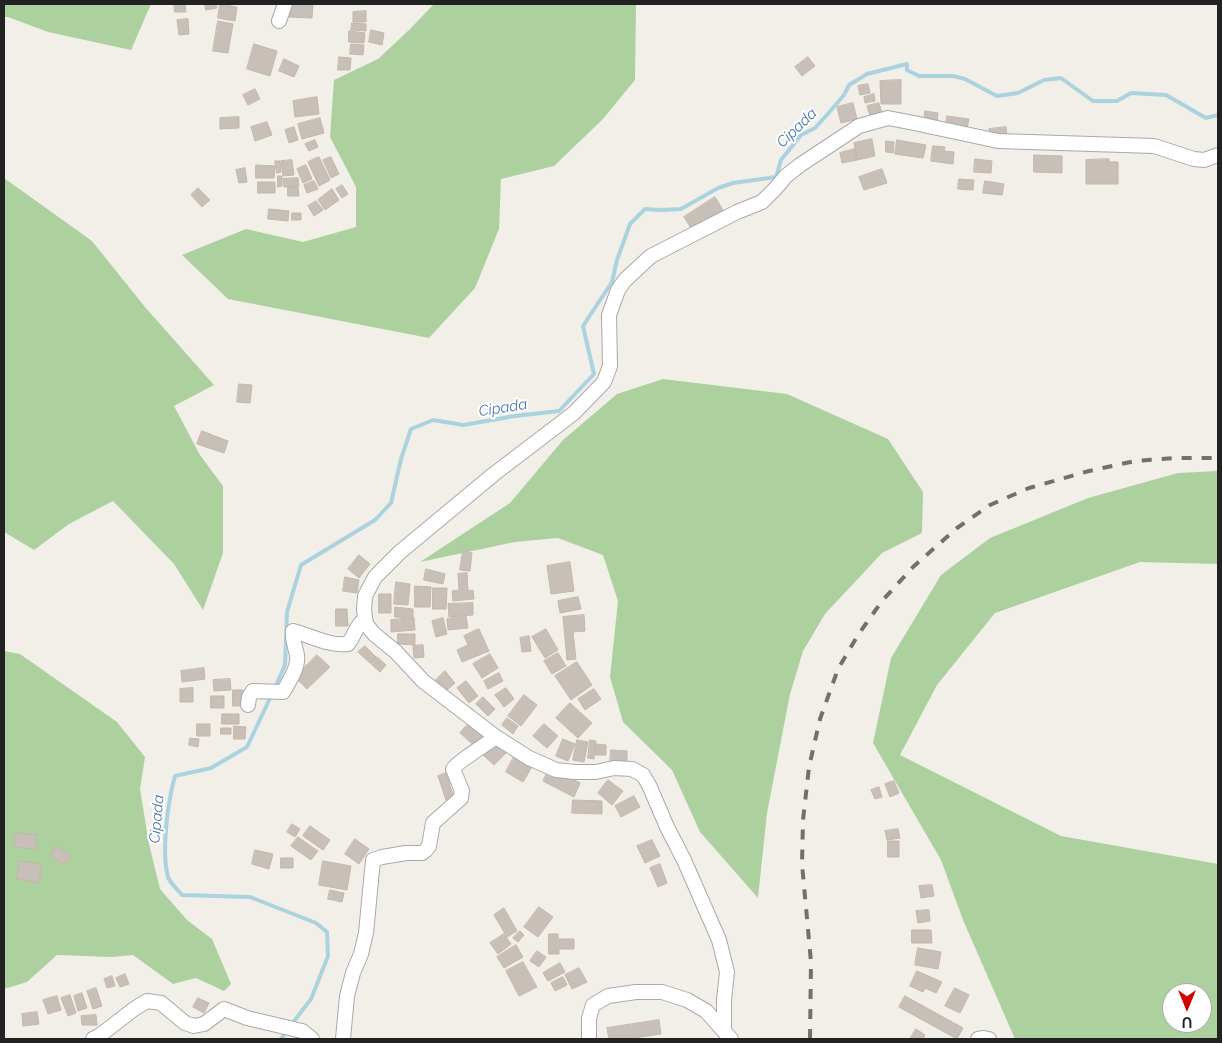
<!DOCTYPE html>
<style>
body{margin:0}
#map{position:relative;width:1222px;height:1043px;overflow:hidden;background:#f2efe9;font-family:Raleway,sans-serif}
canvas{display:block}
.frame{position:absolute;inset:0;border:5px solid #222;pointer-events:none}
.north{position:absolute;left:1162px;top:983px;width:50px;height:50px;box-sizing:border-box;background:#fff;border:1px solid #a7a7a7;border-radius:50%;rotate:180deg;font-size:14px;font-weight:700;line-height:20px;text-align:center;color:#222}
.north::after{content:'';display:block;margin:auto;width:18px;height:22px;background:#d40000;clip-path:polygon(50% 0,100% 100%,50% 72%,0 100%)}
</style>
<div id="map">
<canvas width="1222" height="1043"></canvas>
<div class="frame"></div>
<div class="north">U</div>
</div>
<script>
const context = document.querySelector('canvas').getContext('2d');
context.lineJoin = 'round';
function paint(path, color) {
  context.fillStyle = color;
  context.fill(path, 'evenodd');
}
function strokePath(path, color, width, dash) {
  context.strokeStyle = color;
  context.lineWidth = width;
  context.lineCap = dash ? 'butt' : 'round';
  context.setLineDash(dash || []);
  context.stroke(path);
}
function drawText(font, color, halo, rows, align = 'center') {
  context.font = font + ' Raleway,sans-serif';
  context.lineWidth = 4;
  context.setLineDash([]);
  context.textBaseline = 'middle';
  context.strokeStyle = halo;
  context.fillStyle = color;
  for (const [text, x, y, turn = 0] of rows) {
    context.save();
    context.translate(x, y);
    context.rotate((+turn || 0) * Math.PI / 180);
    context.textAlign = isNaN(turn) ? turn : align;
    if (halo) context.strokeText(text, 0, 0);
    context.fillText(text, 0, 0);
    context.restore();
  }
}
paint(new Path2D(`
 M4 4H151L131 50 48 32 8 17H4Z
 M434 4H636L635 80 602 120 554 166 501 179 499 229 475 288 429 338 228 299 182 255 246 229 303 242 356 227V187L330 137 334 80 378 59 409 30Z
 M4 178 92 241 145 307 214 385 174 406 200 455 223 486V553L203 610 174 564 113 501 69 524 34 550 4 532Z
 M663 379 787 394 888 439 923 492 922 533 882 553 825 614 803 651 790 694 767 813 758 898 700 832 672 770 623 722 610 677 618 601 603 555 558 538 515 542 420 562 510 503 563 440 617 394Z
 M1218 471V564L1140 562 995 613 937 685 900 755 1061 836 1218 864V1039H1015L963 920 941 860 873 743 891 658 941 575 990 538 1088 498 1178 473ZM1172 993H1202V1023H1172Z
 M4 651 20 654 117 722 145 757 140 789 149 844 160 889 187 920 212 939 231 984 224 991 196 978 173 984 133 955 112 957 57 955 27 982 4 989Z`), '#add19e');
strokePath(new Path2D(`
 M275 688 285 665 287 612 301 565 375 520 391 503 401 459 411 429 433 420 463 425 515 416 559 411 594 374 583 326 612 282 617 260 630 224 645 209 661 210 681 209 718 188 733 183 776 177 781 160 801 135 815 128 826 116 844 95 849 85 867 74 907 64V70L919 76H953L965 79 997 96 1018 93 1044 80 1061 78 1093 101H1117L1131 93 1166 95 1206 118 1218 115
 M272 694 247 747 211 768 175 776C168 801 161 851 168 877 170 883 178 890 182 895L250 897 316 923 327 932 328 956 311 999 291 1025
 M281 1039 287 1031`), '#aad3df', 4);
const building = new Path2D(`
 M174 4H185L186 12H175Z
 M205 4H216L217 8 206 10Z
 M220 4 237 7 235 21 218 18Z
 M290 4H313L312 18 289 17Z
 M366 11V22H353V12Z
 M188 19 189 34 179 35 177 20Z
 M218 21 233 24 228 53 213 51Z
 M352 23 366 24V31L351 30Z
 M371 30 384 33 382 45 369 42Z
 M349 31 365 33 364 43 349 42Z
 M254 44 277 51 270 76 247 69Z
 M351 44 364 45 363 55 350 54Z
 M339 57 351 58 350 70H338Z
 M808 57 815 66 802 76 795 67Z
 M284 59 299 66 294 77 279 71Z
 M901 80V104H881L880 81Z
 M868 84 870 93 860 95 858 86Z
 M255 89 260 99 248 105 243 95Z
 M874 94 875 101 865 103 864 97Z
 M317 97 319 114 295 117 293 101Z
 M853 103 857 119 841 123 837 107Z
 M879 103 882 113 870 116 867 106Z
 M925 111 938 113 937 125 924 123Z
 M947 116 969 119 967 129 946 125Z
 M239 117V128L220 129V118Z
 M320 118 324 133 302 139 298 124Z
 M267 122 272 135 255 141 251 127Z
 M294 127 298 140 289 143 285 130Z
 M1006 127 1007 137 990 138 989 129Z
 M872 139 875 156 857 160 854 143Z
 M315 140 318 147 309 151 305 144Z
 M897 140 926 145 923 158 895 154Z
 M886 141 894 142 893 153 886 152Z
 M933 146 945 147 944 151 954 152 953 164 931 161Z
 M855 149 857 160 842 163 840 153Z
 M1034 155 1062 156V173L1034 172Z
 M319 157 330 180 319 186 308 162Z
 M331 157 339 174 331 178 323 160Z
 M975 159 992 161 991 173 974 172Z
 M1109 159V162H1118V184H1086V160Z
 M292 160 294 175 283 176 281 161Z
 M275 161H280L281 172 277 173Z
 M256 165 275 166 274 178H256Z
 M306 165 312 179 303 183 297 169Z
 M245 168 247 182 239 183 236 170Z
 M882 169 887 183 864 190 859 177Z
 M278 176H282V186L278 187Z
 M298 178 299 186 284 187 283 179Z
 M959 179 974 180 973 190 958 189Z
 M314 181 318 189 307 193 304 185Z
 M985 181 1004 184 1002 195 983 193Z
 M258 182H275V193H258Z
 M342 185 348 194 342 198 336 189Z
 M288 187H298L299 196H288Z
 M198 188 210 200 202 207 191 195Z
 M332 189 339 200 325 210 318 200Z
 M715 197 723 210 692 230 684 217Z
 M316 201 323 210 314 216 308 206Z
 M269 209 289 211 288 221 268 219Z
 M292 213H301V220H292Z
 M239 384 252 385 250 403 237 402Z
 M202 431 228 441 224 453 197 444Z
 M463 551 472 553 470 571 460 570Z
 M359 555 370 564 359 578 348 569Z
 M570 562 574 591 551 594 547 566Z
 M426 569 445 574 443 584 424 580Z
 M467 573 468 591 473 590 474 599 453 601 452 591 459 590 458 574Z
 M345 577 359 580 357 593 343 591Z
 M396 582 410 584 408 605 394 604Z
 M415 586 431 587 430 607H415Z
 M433 588H447L446 609H433Z
 M379 594H391V613H379Z
 M578 597 581 609 560 613 558 601Z
 M473 603V615L449 617 448 604Z
 M395 607 413 609V618L395 617Z
 M336 609H347L348 626H336Z
 M584 615 585 631 573 632 576 659 567 660 563 617Z
 M466 616 468 628 448 630 447 619Z
 M414 618 415 630 391 632V620Z
 M443 618 447 634 436 637 432 621Z
 M479 629 489 651 462 662 457 650 468 645 464 636Z
 M546 629 558 650 545 658 532 637Z
 M398 634H415V645L398 644Z
 M529 636 531 651 522 652 520 638Z
 M423 645 424 657 414 658 413 646Z
 M365 646 376 657 370 663 358 652Z
 M558 653 566 666 552 674 544 661Z
 M490 654 498 668 482 678 473 664Z
 M317 655 330 667 307 689 295 677Z
 M377 657 386 665 380 672 371 664Z
 M577 662 592 685 571 700 555 676Z
 M204 668 205 679 182 682 181 671Z
 M445 671 455 683 446 691 436 680Z
 M499 673 503 681 488 689 484 681Z
 M230 679 231 690 214 691 213 680Z
 M466 681 478 696 469 703 457 688Z
 M193 688V702H180V689Z
 M506 688 514 699 504 707 495 695Z
 M594 689 601 699 585 710 578 699Z
 M233 690H243V706H233Z
 M524 695 537 705 521 726 508 716Z
 M211 696H224V708H211Z
 M483 697 495 709 488 716 476 704Z
 M570 703 592 723 578 738 556 718Z
 M222 714H239V724H222Z
 M507 718 518 726 513 734 502 725Z
 M470 722 488 737 478 749 460 733Z
 M197 724H210V736H197Z
 M544 724 558 736 547 748 533 736Z
 M234 726 246 727 245 739H234Z
 M221 728H231V734H221Z
 M190 738 199 739 198 747 189 745Z
 M563 739 575 744 568 761 556 756Z
 M577 740 588 742 584 762 573 760Z
 M590 740 596 741 594 759 588 758Z
 M495 741 507 752 494 765 482 754Z
 M596 744 606 745V755H596Z
 M611 750 627 751V763H610Z
 M515 755 533 765 523 782 506 772Z
 M550 768 580 783 574 797 543 781Z
 M446 773 454 798 446 800 438 776Z
 M608 780 623 791 612 805 598 793Z
 M894 781 899 793 890 797 885 784Z
 M879 787 882 797 875 799 871 790Z
 M634 796 640 807 621 817 615 806Z
 M573 800 602 801V814L572 813Z
 M292 824 300 829 295 837 287 832Z
 M310 826 330 840 323 850 303 836Z
 M898 829 900 838 887 840 885 831Z
 M15 833 37 835 36 849 14 847Z
 M298 837 318 851 311 860 291 846Z
 M355 839 369 849 359 864 345 854Z
 M652 840 660 856 645 863 637 846Z
 M888 841H899V857H888Z
 M56 846 71 856 64 865 50 856Z
 M255 850 273 854 269 869 252 864Z
 M281 858H293V868H281Z
 M20 861 42 864 39 883 17 879Z
 M323 861 351 866 347 890 319 885Z
 M660 864 667 883 658 887 650 868Z
 M932 885 934 896 921 898 919 886Z
 M330 890 344 893 342 902 328 899Z
 M539 907 553 917 538 937 524 927Z
 M504 908 517 931 507 937 494 915Z
 M929 910 930 921 918 923 916 911Z
 M912 930H931L932 943H912Z
 M520 931 524 935 518 942 513 938Z
 M504 934 511 944 498 954 490 943Z
 M549 934H558V939H574V949H559V954H549Z
 M516 945 523 957 504 968 497 957Z
 M918 948 941 952 938 969 915 965Z
 M537 951 546 957 539 967 530 961Z
 M523 962 537 987 519 996 506 971Z
 M560 963 565 972 548 981 543 973Z
 M579 968 587 982 572 989 565 975Z
 M917 971 942 982 936 993 925 988 923 992 910 986Z
 M125 974 129 984 120 987 116 978Z
 M112 976 115 986 107 988 104 979Z
 M563 977 567 985 555 991 551 983Z
 M96 988 102 1006 93 1009 87 991Z
 M955 988 969 995 960 1013 945 1006Z
 M82 993 87 1008 78 1011 74 996Z
 M70 995 76 1013 68 1016 61 998Z
 M57 996 61 1010 48 1014 43 1000Z
 M905 996 963 1028 957 1039 899 1007Z
 M198 998 209 1003 204 1013 193 1007Z
 M37 1012 39 1024 23 1026 22 1014Z
 M96 1015 97 1025H82L81 1016Z
 M659 1020 661 1034 626 1039H609L607 1028Z
 M916 1029 925 1035 923 1039H910Z`);
paint(building, '#c7bfb8');
strokePath(building, '#c4b6ab', 1);
const street = new Path2D(`
 M279 21 285 4
 M248 705 249 697 253 691 283 692C289 682 299 667 297 655 295 645 292 641 293 631 312 636 328 646 348 644 356 634 355 626 365 619
 M724 1030V1000L727 972 719 940 684 860 667 827 649 785 643 775 632 769 614 768 596 772H575L556 770 529 758 496 737 423 681 396 652 374 634 366 624 364 610 365 596 375 577 400 552 494 474 574 413 604 382 610 366 609 315 618 290 625 280 651 256 737 212 762 202 775 189 786 176 800 165 859 126 888 118 914 123 998 141 1154 146 1194 159 1204 160 1218 155
 M93 1039 99 1036 134 1009 147 1001 161 1003 185 1023 194 1026 204 1024 224 1009 247 1018 302 1031 312 1039
 M343 1039 347 996 353 973 361 954 366 933 373 860 382 857 406 853H422L426 850 429 846 433 823 461 798 462 791 453 769C455 764 489 742 496 737
 M589 1039V1018L593 1005 608 996 636 992H662L687 1000 706 1011 731 1039
 M978 1039 984 1038 989 1039`);
strokePath(street, '#a9a9a9', 16);
strokePath(street, '#fff', 14);
strokePath(new Path2D(`
 M810 1039 811 962 802 864 803 820 809 767 820 719 838 669 858 635 882 601 913 567 957 528 990 505 1029 488 1089 471 1135 461 1175 458H1218`), '#707070', 4, [10, 10]);
drawText('italic 15px', '#4a7aab', '#fff', [
 ["Cipada",797,128,-44],
 ["Cipada",503,408,-9],
 ["Cipada",157,819,-85]
]);
</script>
